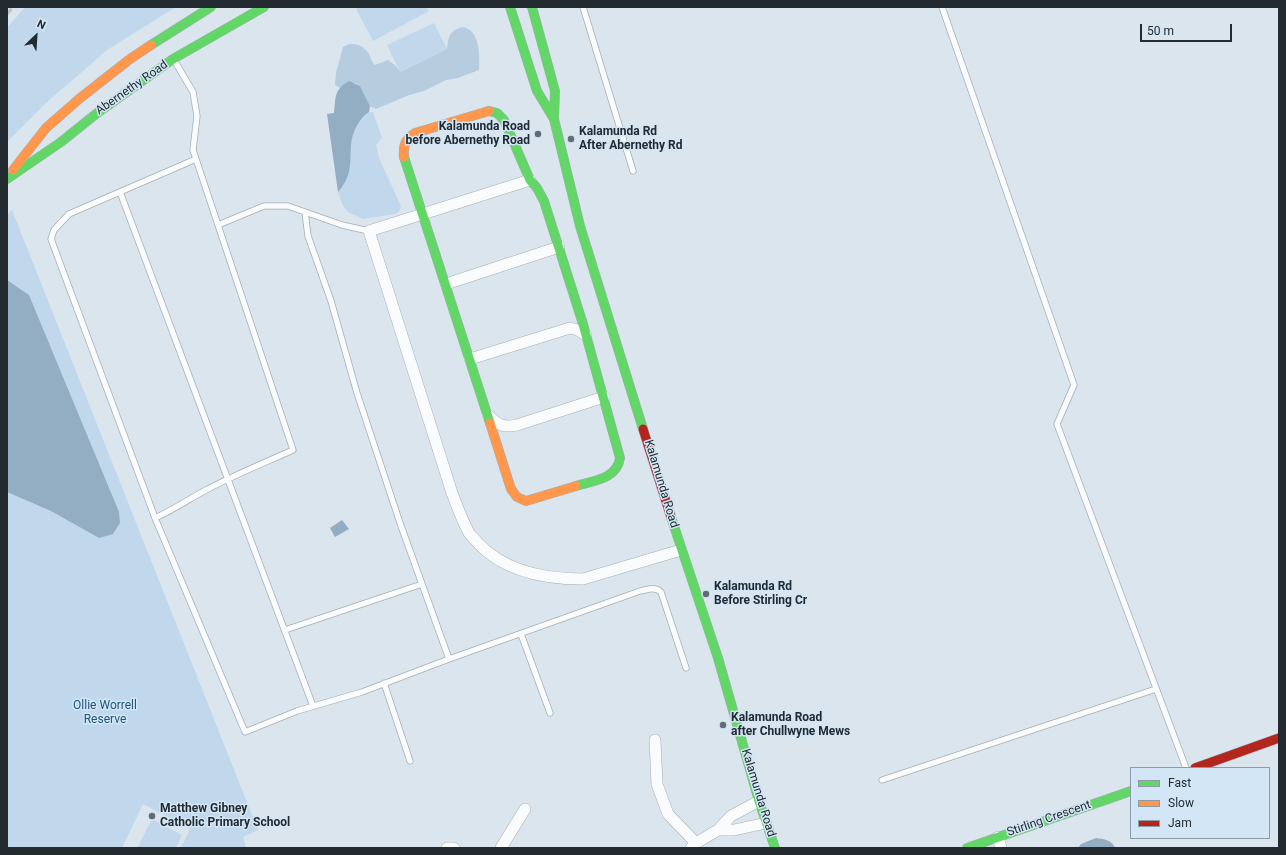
<!DOCTYPE html>
<style>
body{margin:0}
#map{position:relative;width:1286px;height:855px;overflow:hidden;background:#dae5ee;font-family:Roboto,sans-serif}
canvas{display:block}
.frame{position:absolute;inset:0;border:8px solid #232b31;pointer-events:none}
.legend{position:absolute;left:1130px;top:767px;width:140px;height:72px;box-sizing:border-box;background:#d2e6f6;border:1px solid #8c9ba7;margin:0;padding:5px 7px;list-style:none;font-size:12px;color:#232b31}
.legend li{display:flex;align-items:center;gap:8px;height:20px}
.legend b{width:20px;border:1px solid #8c9ba7}
.north{position:absolute;left:16px;top:16px;width:40px;height:40px;-webkit-text-stroke:3px #d2e6f6;paint-order:stroke;rotate:25deg;font-size:11px;font-weight:700;line-height:16px;text-align:center;color:#232b31}
.north::after{content:'';display:block;margin:auto;width:14px;height:18px;background:#232b31;clip-path:polygon(50% 0,100% 100%,50% 72%,0 100%)}
.scale{position:absolute;left:1140px;top:24px;width:92px;height:18px;box-sizing:border-box;border:2px solid #232b31;border-top:0;padding-left:5px;font-size:12px;line-height:14px;white-space:nowrap;color:#232b31;-webkit-text-stroke:3px #d2e6f6;paint-order:stroke}
</style>
<div id="map">
<canvas width="1286" height="855"></canvas>
<div class="frame"></div>
<ul class="legend">
<li><b style="height:5px;background:#63d668"></b>Fast</li>
<li><b style="height:5px;background:#ff974d"></b>Slow</li>
<li><b style="height:5px;background:#b3261e"></b>Jam</li>
</ul>
<div class="north">N</div>
<div class="scale">50 m</div>
</div>
<script>
const context = document.querySelector('canvas').getContext('2d');
context.lineJoin = 'round';
function paint(path, color) {
  context.fillStyle = color;
  context.fill(path, 'evenodd');
}
function strokePath(path, color, width, dash) {
  context.strokeStyle = color;
  context.lineWidth = width;
  context.lineCap = dash ? 'butt' : 'round';
  context.setLineDash(dash || []);
  context.stroke(path);
}
function drawText(font, color, halo, rows, align = 'center') {
  context.font = font + ' Roboto,sans-serif';
  context.lineWidth = 3;
  context.setLineDash([]);
  context.textBaseline = 'middle';
  context.strokeStyle = halo;
  context.fillStyle = color;
  for (const [text, x, y, turn = 0] of rows) {
    context.save();
    context.translate(x, y);
    context.rotate((+turn || 0) * Math.PI / 180);
    context.textAlign = isNaN(turn) ? turn : align;
    if (halo) context.strokeText(text, 0, 0);
    context.fillText(text, 0, 0);
    context.restore();
  }
}
paint(new Path2D(`
 M25 7H176L107 50 46 103 8 141 7 28Z
 M361 7H426L429 11 373 41 356 9Z
 M434 23 447 49 400 72 387 45Z
 M369 112H373L382 138 376 145 379 158 401 206 400 210 396 214 363 219 348 212 342 204 338 192C342 185 347 180 349 172 353 154 347 142 358 124 361 119 364 115 369 112Z
 M12 210 258 830 243 837 246 848H181L190 829 143 804 122 848H7V215Z
 M152 819 182 835 176 848H137Z`), '#c1d8ec');
paint(new Path2D(`
 M462 27C480 29 480 56 479 70L458 78 446 80 424 91 409 95 376 109 370 106 360 86 355 83 340 88 335 85 336 73 343 47C352 41 363 44 369 54 371 58 371 61 375 65L388 60 396 66 400 72 447 49C449 36 448 32 462 27Z`), '#b6cde0');
paint(new Path2D(`
 M349 81 360 86 370 106 369 112C364 115 361 119 358 124 347 142 353 154 349 172 347 180 343 186 338 192L327 114 334 113C336 96 334 90 349 81Z
 M7 280 29 295 119 512 120 523 113 534 99 538 51 511 7 492Z
 M342 520 349 529 335 537 330 528Z
 M1096 838C1104 839 1112 840 1115 848H1078L1081 844Z`), '#93adc2');
const lane = new Path2D(`
 M583 7 633 171
 M942 7 1074 385 1057 424 1186 768
 M174 60 193 92 197 116 193 150 293 450C264 463 234 475 206 490 189 499 173 510 155 518L51 239 54 230 69 214 196 159
 M120 192 313 706
 M218 225 264 206H288L342 225 369 231
 M155 518 245 732 297 711 362 692 449 659 400 523 357 393 331 301 308 236 305 212
 M285 630 422 584
 M521 634 550 713
 M449 659 640 591C647 590 654 586 661 592L686 668
 M384 683 410 761
 M882 780 1156 689`);
const street = new Path2D(`
 M530 180 369 231 452 493C457 506 462 520 469 533 471 536 475 539 477 542 503 571 545 579 583 579L681 550
 M446 284 559 247
 M470 359 570 328 578 330 586 335
 M488 415C498 425 503 428 517 425L604 397
 M655 740 657 784 668 814 696 843
 M718 830H734L766 823
 M998 837 1001 848
 M447 848H454
 M501 848 525 809
 M691 848 696 843 718 830 731 816 759 801`);
const fast = new Path2D(`
 M510 7 537 91 554 119
 M532 7 555 91 554 119 580 226 643 429
 M151 45 211 7
 M489 111 497 113 504 120 530 180 537 188 544 201 583 324 620 458C617 479 593 481 576 486
 M404 157 490 423
 M7 179 61 142 96 114 173 59 264 7
 M671 517 718 658 759 801 775 848
 M967 848 1131 791`);
const slow = new Path2D(`
 M404 157C403 146 405 139 415 133L489 111
 M13 170 46 128 79 99 130 59 151 45
 M490 423 511 489 517 497 526 501 576 486`);
const jam = new Path2D(`
 M643 429 671 517
 M1195 768 1279 738`);
strokePath(lane, '#a6aeb5', 7);
strokePath(street, '#a6aeb5', 12);
strokePath(fast, '#a6aeb5', 10);
strokePath(slow, '#a6aeb5', 10);
strokePath(jam, '#a6aeb5', 10);
strokePath(lane, '#f9fbfc', 5.5);
strokePath(street, '#f9fbfc', 11);
strokePath(fast, '#63d668', 9);
strokePath(slow, '#ff974d', 9);
strokePath(jam, '#b3261e', 9);
strokePath(new Path2D(`
 M7 14 13 7`), '#bfc1c4', 3, [7, 7]);
for (const [x, y, r, color] of [
 [538,134,4,"#636c73"],
 [571,139,4,"#636c73"],
 [706,594,4,"#636c73"],
 [723,725,4,"#636c73"],
 [152,816,4,"#636c73"]
]) {
  const dot = new Path2D();
  dot.arc(x, y, r, 0, 2 * Math.PI);
  context.fillStyle = color;
  context.fill(dot);
  strokePath(dot, '#d2e6f6', 1.5);
}
drawText('12px', '#232b31', '#d2e6f6', [
 ["Abernethy Road",132,88,-35],
 ["Kalamunda Road",661,484,73],
 ["Kalamunda Road",758,793,73],
 ["Stirling Crescent",1049,819,-19]
]);
drawText('bold 12px', '#232b31', '#d2e6f6', [
 ["Kalamunda Road",530,127,"right"],
 ["before Abernethy Road",530,141,"right"],
 ["Kalamunda Rd",579,132],
 ["After Abernethy Rd",579,146],
 ["Kalamunda Rd",714,587],
 ["Before Stirling Cr",714,601],
 ["Kalamunda Road",731,718],
 ["after Chullwyne Mews",731,732],
 ["Matthew Gibney",160,809],
 ["Catholic Primary School",160,823]
], 'left');
drawText('12px', '#20557b', '#d2e6f6', [
 ["Ollie Worrell",105,706],
 ["Reserve",105,720]
]);
</script>
